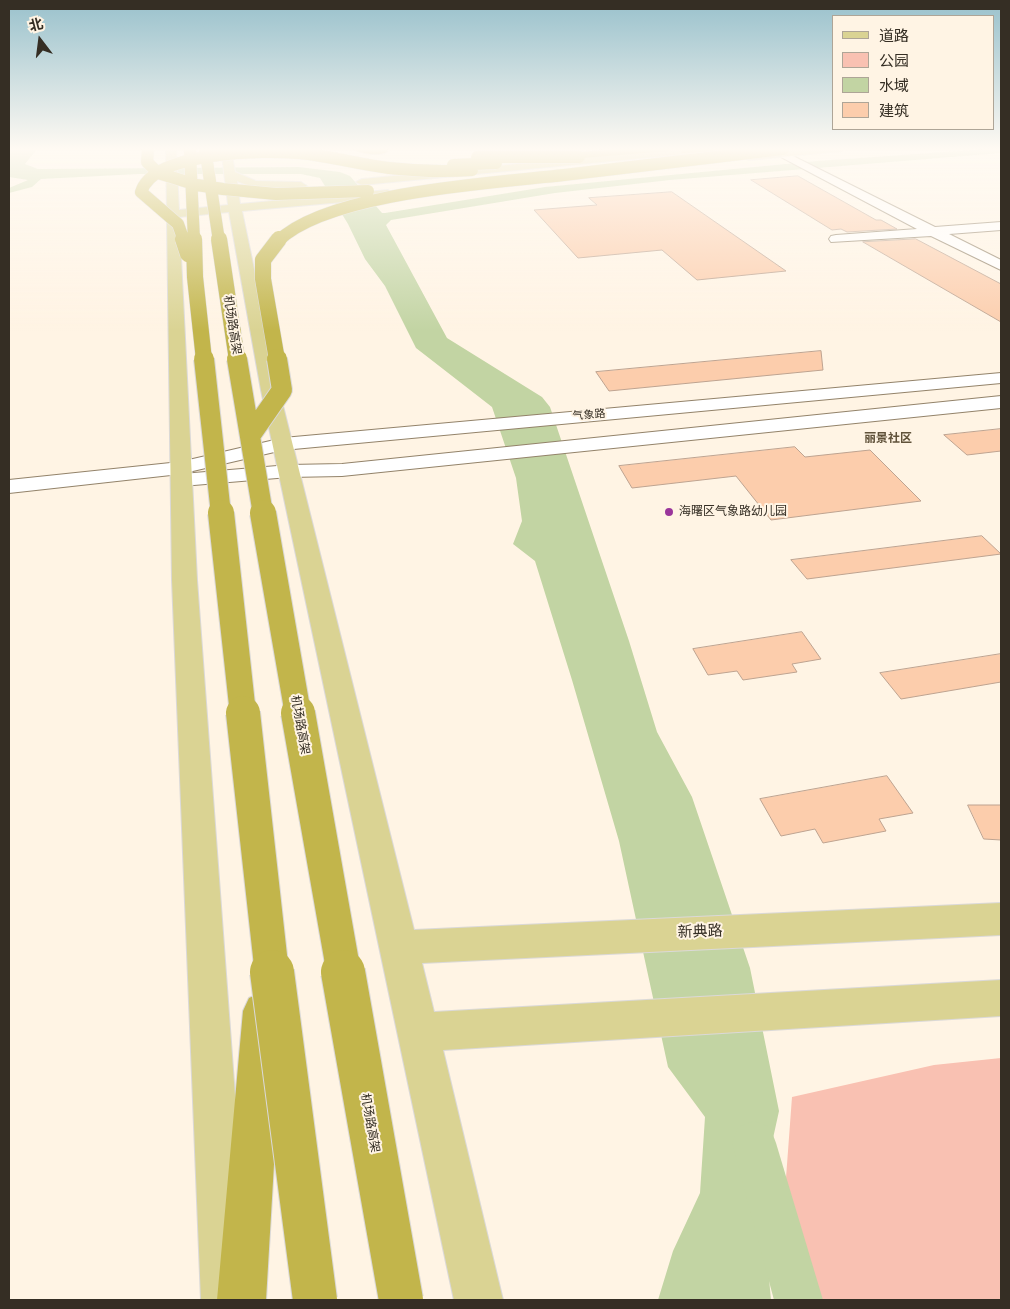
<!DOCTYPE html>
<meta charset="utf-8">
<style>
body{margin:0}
#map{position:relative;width:1010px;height:1309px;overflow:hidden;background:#fff4e4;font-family:Rubik,"Noto Sans SC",sans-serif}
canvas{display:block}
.frame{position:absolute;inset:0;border:10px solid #352e24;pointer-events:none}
.legend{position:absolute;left:832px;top:15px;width:162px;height:115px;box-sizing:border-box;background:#fff4e4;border:1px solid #aea597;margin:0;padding:6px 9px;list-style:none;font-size:15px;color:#352e24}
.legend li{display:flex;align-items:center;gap:10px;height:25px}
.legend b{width:25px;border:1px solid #aea597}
.north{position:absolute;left:15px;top:15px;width:50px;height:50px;-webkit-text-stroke:4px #fff4e4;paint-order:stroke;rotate:345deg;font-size:14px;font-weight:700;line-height:20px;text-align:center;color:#352e24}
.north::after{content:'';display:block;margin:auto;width:18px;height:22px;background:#352e24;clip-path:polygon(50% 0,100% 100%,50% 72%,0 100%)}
</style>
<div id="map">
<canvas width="1010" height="1309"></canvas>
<div class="frame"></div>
<ul class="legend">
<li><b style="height:6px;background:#dad393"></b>道路</li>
<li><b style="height:14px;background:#f9c1b2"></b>公园</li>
<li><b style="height:14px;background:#c2d4a3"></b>水域</li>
<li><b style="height:14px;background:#fccdac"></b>建筑</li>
</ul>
<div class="north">北</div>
</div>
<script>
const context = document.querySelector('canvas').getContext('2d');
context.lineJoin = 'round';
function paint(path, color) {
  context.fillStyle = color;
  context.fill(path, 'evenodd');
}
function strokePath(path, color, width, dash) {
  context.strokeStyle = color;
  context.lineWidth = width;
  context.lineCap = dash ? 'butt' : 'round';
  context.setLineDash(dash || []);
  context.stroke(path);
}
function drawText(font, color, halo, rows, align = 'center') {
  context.font = font + ' Rubik,"Noto Sans SC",sans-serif';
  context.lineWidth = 4;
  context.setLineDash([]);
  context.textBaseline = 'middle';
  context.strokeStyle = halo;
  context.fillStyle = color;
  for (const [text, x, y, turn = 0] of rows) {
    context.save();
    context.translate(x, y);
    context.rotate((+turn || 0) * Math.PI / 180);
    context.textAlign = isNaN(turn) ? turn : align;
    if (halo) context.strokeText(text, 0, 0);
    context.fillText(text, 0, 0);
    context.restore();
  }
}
paint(new Path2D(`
 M1001 1058V1300H782L774 1262 786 1178 792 1097 934 1065Z`), '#f9c1b2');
paint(new Path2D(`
 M9 148H38L25 164 38 169 299 167 340 172 350 176 382 213H385L545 187 817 161 1001 148V153L670 180 555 193 391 220 386 225 447 338 542 397 550 407 629 641 657 732 692 797 750 968 779 1111 761 1193 771 1300H658L673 1251 700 1193 705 1117 668 1067 619 841 572 680 535 561 513 544 522 521 516 478 492 407 416 348 385 286 365 259 348 224 320 178 301 174H139L41 179 32 187 9 193V188L28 180 9 177Z`), '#c2d4a3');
paint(new Path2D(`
 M754 1121 770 1127 776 1143 823 1300H774L732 1143 738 1127Z`), '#c2d4a3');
const building = new Path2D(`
 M798 176 876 220H881L897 229 847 232 841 229 832 230 751 180Z
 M672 192 786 271 697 280 662 250 578 258 534 210 597 205 589 198Z
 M916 239 1001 284V322L863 242Z
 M821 351 823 370 609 391 596 372Z
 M1001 429V451L967 455 944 435Z
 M795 447 805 457 870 450 921 501 771 520 736 476 632 488 619 466Z
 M982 536 1001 554 807 579 791 560Z
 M802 632 821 659 792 664 797 672 743 680 737 671 708 675 693 649Z
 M1001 654V682L901 699 880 673Z
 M887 776 913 813 879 819 886 831 823 843 815 829 781 836 760 799Z
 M968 805H1001V840L984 839Z`);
paint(building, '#fccdac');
strokePath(building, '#bea390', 1);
const minor = new Path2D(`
 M764 148H777L935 227 1001 222V230L949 234 1001 260V270L931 236 831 242 829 239 831 236 836 235 917 229Z
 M1001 373V383L283 450 180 474 9 493V480L180 462 283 438Z
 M1001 396V408L342 476 289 477 194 485 186 484 183 479 186 474 194 473 289 465 342 464Z`);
const major = new Path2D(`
 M166 148H176L179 210 228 205 221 148H231L235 172 256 181 301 182 307 186 301 190 254 188 237 181 240 204 388 190 394 194 388 198 242 211 279 390 414 930 1001 903V935L422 963 434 1012 1001 980V1016L443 1050 503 1300H454L261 390 229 212 179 217 197 580 250 1300H201L172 580Z
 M684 148H721L716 151 362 185 356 182 362 179Z
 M810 148H847L842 151 749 160 744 157 749 154Z`);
const highway = new Path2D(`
 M353 148H383L388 151C382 157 359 154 353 148Z
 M631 148H674L669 151 546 161 541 158 546 155Z
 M686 148H730L725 151 682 153 681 151Z
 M263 992 277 998 283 1011 266 1300H217L243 1011 249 998Z`);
strokePath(minor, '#93836a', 2);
strokePath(major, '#dbd9d8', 2);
strokePath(highway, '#dbd9d8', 2);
paint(minor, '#fff');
paint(major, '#dad393');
paint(highway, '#c2b54b');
const highwayBridgeFar5 = new Path2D(`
 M205 148 219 241
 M148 149 147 162 158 173 197 185 223 189 276 194 368 191
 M190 151 194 241
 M477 157H579
 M453 165 496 163
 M184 241 178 224 141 192C154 151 263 150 299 153 329 156 358 164 389 168 416 171 444 172 472 170
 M278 241C328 192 493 183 564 175 637 166 710 158 783 149`);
const highwayBridgeFar4 = new Path2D(`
 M183 239 188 254
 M194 239 195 277 204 360
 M219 239 237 360
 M277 360 263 279V260L279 239`);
const highwayBridgeFar3 = new Path2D(`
 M204 359 221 514
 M237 359 263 514
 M250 436 282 390 277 359`);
const highwayBridgeFar2 = new Path2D(`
 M221 513 243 714
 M263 513 298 714`);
const highwayBridgeFar1 = new Path2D(`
 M243 713 272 974
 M298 713 344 974`);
const highwayBridge = new Path2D(`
 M272 972 315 1300
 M343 972 401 1300`);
strokePath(highwayBridgeFar5, '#dbd9d8', 13, []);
strokePath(highwayBridgeFar4, '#dbd9d8', 17, []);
strokePath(highwayBridgeFar3, '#dbd9d8', 22, []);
strokePath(highwayBridgeFar2, '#dbd9d8', 28, []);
strokePath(highwayBridgeFar1, '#dbd9d8', 36, []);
strokePath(highwayBridge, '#dbd9d8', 46, []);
strokePath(highwayBridgeFar5, '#c2b54b', 12);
strokePath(highwayBridgeFar4, '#c2b54b', 16);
strokePath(highwayBridgeFar3, '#c2b54b', 20);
strokePath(highwayBridgeFar2, '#c2b54b', 26);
strokePath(highwayBridgeFar1, '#c2b54b', 34);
strokePath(highwayBridge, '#c2b54b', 44);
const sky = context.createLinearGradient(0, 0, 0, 331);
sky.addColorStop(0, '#99c1cc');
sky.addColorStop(0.45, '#fffaf3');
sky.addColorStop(1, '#fffaf300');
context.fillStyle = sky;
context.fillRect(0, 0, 1010, 331);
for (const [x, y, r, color] of [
 [669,512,5,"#9a359b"]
]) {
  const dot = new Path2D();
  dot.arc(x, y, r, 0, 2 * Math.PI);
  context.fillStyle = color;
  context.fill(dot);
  strokePath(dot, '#fff4e4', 2);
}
drawText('11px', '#352e24', '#fff4e4', [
 ["气象路",589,415,-5]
]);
drawText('12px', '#352e24', '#fff4e4', [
 ["机场路高架",232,325,81],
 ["机场路高架",300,725,80],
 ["机场路高架",370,1123,80]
]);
drawText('bold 12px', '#60523a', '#fff4e4', [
 ["丽景社区",888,439]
]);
drawText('12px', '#352e24', '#fff4e4', [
 ["海曙区气象路幼儿园",679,512]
], 'left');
drawText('15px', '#352e24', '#fff4e4', [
 ["新典路",700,932,-2]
]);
</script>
